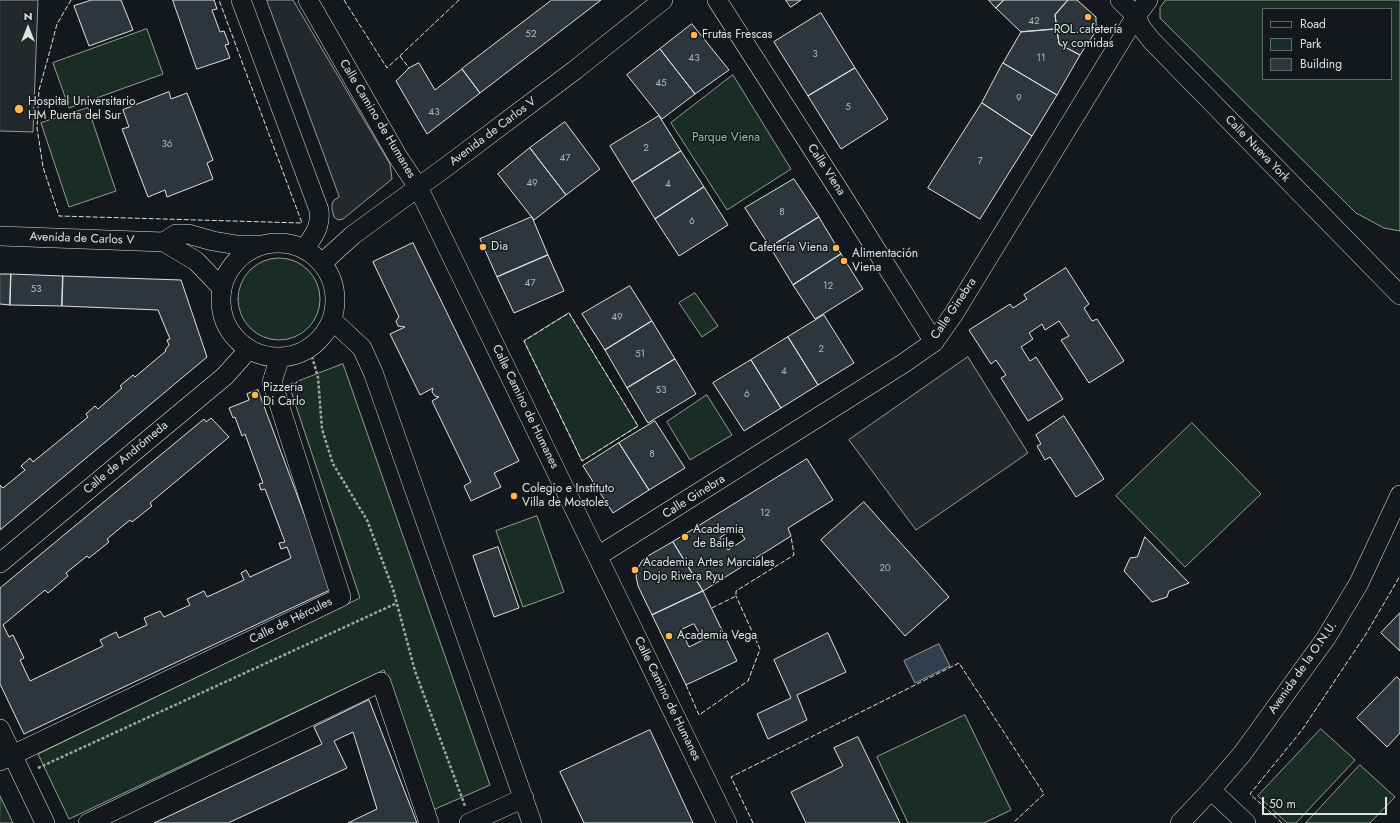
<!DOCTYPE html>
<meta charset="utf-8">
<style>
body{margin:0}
#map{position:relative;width:1400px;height:823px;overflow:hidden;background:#14181c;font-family:Jost,sans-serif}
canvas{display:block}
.legend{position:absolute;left:1262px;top:8px;width:130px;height:72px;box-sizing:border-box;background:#14181c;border:1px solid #626a69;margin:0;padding:5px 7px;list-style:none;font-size:12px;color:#d8e6dc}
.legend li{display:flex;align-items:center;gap:8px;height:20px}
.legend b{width:20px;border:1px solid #626a69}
.north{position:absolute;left:8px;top:8px;width:40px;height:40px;-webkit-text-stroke:3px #14181c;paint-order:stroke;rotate:0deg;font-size:11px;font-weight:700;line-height:16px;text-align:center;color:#d8e6dc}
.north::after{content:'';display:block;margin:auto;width:14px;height:18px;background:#d8e6dc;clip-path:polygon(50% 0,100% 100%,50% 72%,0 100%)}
.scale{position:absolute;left:1262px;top:797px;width:125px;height:18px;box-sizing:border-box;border:2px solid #d8e6dc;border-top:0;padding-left:5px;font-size:12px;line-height:14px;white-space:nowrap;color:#d8e6dc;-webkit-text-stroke:3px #14181c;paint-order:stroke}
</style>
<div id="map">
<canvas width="1400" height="823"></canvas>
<ul class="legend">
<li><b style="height:5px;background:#14181c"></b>Road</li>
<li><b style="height:11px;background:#1a2d24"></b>Park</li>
<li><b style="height:11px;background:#2c363c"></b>Building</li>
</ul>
<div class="north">N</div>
<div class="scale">50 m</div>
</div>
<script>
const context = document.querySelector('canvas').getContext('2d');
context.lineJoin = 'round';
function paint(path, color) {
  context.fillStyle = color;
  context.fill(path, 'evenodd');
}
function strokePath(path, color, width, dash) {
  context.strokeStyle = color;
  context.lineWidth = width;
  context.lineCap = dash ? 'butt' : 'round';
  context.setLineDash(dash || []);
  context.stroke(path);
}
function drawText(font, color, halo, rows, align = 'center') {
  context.font = font + ' Jost,sans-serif';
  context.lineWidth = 3;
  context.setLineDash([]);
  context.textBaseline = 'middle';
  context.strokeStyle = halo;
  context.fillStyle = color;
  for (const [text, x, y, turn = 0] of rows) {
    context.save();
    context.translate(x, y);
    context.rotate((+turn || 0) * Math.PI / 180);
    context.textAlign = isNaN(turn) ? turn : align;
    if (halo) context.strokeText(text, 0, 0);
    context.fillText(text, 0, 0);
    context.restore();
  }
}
const green = new Path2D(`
 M1166 0H1400V231L1384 228 1356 213 1160 18V8ZM1263 9H1391V79H1263Z
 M147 29 163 74 69 108 53 63Z
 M733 75 791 169 727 210 671 123Z
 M88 108 116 191 69 207 41 123Z
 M238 299a41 41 0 1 1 82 0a41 41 0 1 1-82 0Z
 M695 293 718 326 702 337 679 303Z
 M569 313 638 426 582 461 524 341Z
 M343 364 490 785 433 810 384 670 69 819 38 754 360 598 289 385Z
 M707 395 732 435 690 460 667 422Z
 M1192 423 1261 494 1185 567 1116 496Z
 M537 516 564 592 523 607 496 531Z
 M965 715 1011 810 984 823H908L877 757Z
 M1321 729 1355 760 1296 823H1287L1258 796Z
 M1360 765 1395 797 1370 823H1306Z
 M0 796 13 823H0Z`);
paint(green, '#1a2d24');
strokePath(green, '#939e99', 1);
const parking = new Path2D(`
 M0 0H38L33 132 0 131Z
 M267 0H293L390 164 392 179 343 219 338 220 334 217 332 209V204L334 200 339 197Z
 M968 357 1028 453 916 530 849 440Z`);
paint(parking, '#24282b');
strokePath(parking, '#939e99', 1);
const water = new Path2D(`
 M939 644 950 666 915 683 904 661Z`);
paint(water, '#2f3f4d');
strokePath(water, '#939e99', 1);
const building = new Path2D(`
 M92 0H121L133 30 89 46 74 6Z
 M173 0H214L217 9 212 10 220 32 224 31 229 44 225 45 230 58 197 69Z
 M552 0H601L480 93 462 69Z
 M786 0H801L791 7Z
 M989 0H1004L996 8Z
 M1004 0H1068L1055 15 1057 29 1021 32 996 8Z
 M1068 0H1077L1096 17V31L1080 55 1059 44 1055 15Z
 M821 13 855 68 808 96 774 42Z
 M692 24 729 70 695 94 660 49Z
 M1057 29 1059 44 1080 55 1057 95 1003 63 1021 32Z
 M660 49 695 94 662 119 627 75Z
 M419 63 435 90 462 69 480 93 427 134 396 81 409 68Z
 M1003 63 1057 95 1032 136 982 103Z
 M855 68 888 119 841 149 808 96Z
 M169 92 171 99 187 93 213 160 207 163 213 179 167 197 165 190 148 197 122 129 129 127 123 110Z
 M982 103 1032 136 980 219 928 188Z
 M659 116 681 151 632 182 610 146Z
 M565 122 600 169 566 195 530 148Z
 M530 148 566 195 534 220 498 174Z
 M681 151 704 187 655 219 632 182Z
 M794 179 819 217 770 247 745 208Z
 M704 187 728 225 679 256 655 219Z
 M532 217 548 255 497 277 480 239Z
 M819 217 841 254 793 285 770 247Z
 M413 243 519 461 494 473 501 487 471 501 464 486 471 482 432 401 439 397 435 396 432 392 433 388 420 395 390 334 405 327 398 326 396 321 399 317 373 262Z
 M841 254 863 289 815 319 793 285Z
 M548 255 564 291 514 313 497 277Z
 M1066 268 1089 304 1084 308 1092 321 1097 319 1124 361 1089 383 1061 340 1069 336 1059 321 1045 330 1042 324 1029 333 1033 339 1021 347 1030 361 1036 357 1063 399 1028 421 1001 378 1006 375 996 360 991 364 969 330 1010 304 1013 308 1027 299 1024 295Z
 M0 274H11L10 305 0 304Z
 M11 274 63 276 62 306 10 305Z
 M63 276 181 280 207 357 0 530V485L3 488 25 470 21 466 30 458 33 462 88 417 86 414 95 406 98 409 122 388 120 386 133 375 135 377 166 351 165 350 169 345 167 340 170 339 158 310 62 306Z
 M630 286 652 321 605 350 582 314Z
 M824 315 854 363 818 385 788 337Z
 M652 321 675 359 627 388 605 350Z
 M788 337 818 385 781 408 751 360Z
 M675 359 696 394 648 423 627 388Z
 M751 360 781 408 744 431 713 383Z
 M258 390 332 589 24 734 0 684V588L204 419 206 422 211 418 229 437 150 503 152 506 132 522 130 520 107 539 109 542 89 558 87 556 66 573 68 576 48 593 45 590 3 625 9 637 13 635 24 658 20 660 30 681 103 646 100 640 116 632 119 638 147 625 144 618 160 611 164 617 190 605 187 599 204 591 207 597 244 580 241 573 246 570 250 577 291 558 287 547 281 549 279 543 285 542 265 489 261 490 259 484 263 483 245 434 242 436 235 417 233 418 229 408 249 400 247 394Z
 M1064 416 1104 479 1076 497 1050 457 1045 460 1037 446 1041 444 1036 435Z
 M655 421 685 468 649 490 619 443Z
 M619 443 649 490 613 513 583 466Z
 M807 459 833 500 788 528 791 536 703 591 673 542ZM737 527 745 539 728 550 720 538Z
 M864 502 949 597 905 636 821 540Z
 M1145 537 1189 583 1169 591 1167 597 1152 602 1124 571 1130 558 1137 557Z
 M673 542 703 591 652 615 638 586 636 576 638 568 642 561 648 556Z
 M498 547 519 608 494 617 473 556Z
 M703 591 737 661 686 685 652 615ZM694 624 703 640 689 647 681 630Z
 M1400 613V651L1381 633Z
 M828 633 846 672 797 695 807 720 768 739 757 714 791 698 774 660Z
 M1397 677 1400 680V733L1387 747 1357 718Z
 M369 700 417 823H348L377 809 353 732 334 741 347 768 228 823H154L322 744 314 727Z
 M650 730 693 823H584L560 772Z
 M858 737 900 823H806L791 792 843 766 834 748Z`);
paint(building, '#2c363c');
strokePath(building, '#d8e6dc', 1);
const minor = new Path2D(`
 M241 0 319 210C321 228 314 234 305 249
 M308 0 398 157 418 187 727 823
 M717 0 840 192 934 342
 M1120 0 1136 16 1141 27 1151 40 1400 295
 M0 236 164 242 196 261 222 288
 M164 242 176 234H188L213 241 237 245H259
 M221 300a57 57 0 1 1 114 0a57 57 0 1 1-114 0Z
 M322 263 353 235 450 164 575 70 663 0
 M332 320 362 348 373 372 532 823
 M598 556 904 363 934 342 953 315 1136 16 1148 0
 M0 563 225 376 249 349
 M0 729 45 823
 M0 761 341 597 272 382 280 357
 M1211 790 1246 823
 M88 823 381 682 429 823
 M469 823 524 798
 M1180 823 1211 790 1242 754 1326 638 1359 583 1400 495`);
strokePath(minor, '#d8e6dc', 20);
strokePath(new Path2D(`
 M309 347 318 377 322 429 333 464 367 520 393 589 415 671 465 806
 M38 768 397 603`), '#9da8a2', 2.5, [3, 2]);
strokePath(minor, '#14181c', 19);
strokePath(new Path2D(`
 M71 0 57 24 48 58 39 90 37 128 43 167 59 216 302 223 219 0
 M344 0 387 68 459 0
 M400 56 409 68
 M569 313 638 426 582 461 524 341Z
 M712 608 736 596V591L794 555 791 536
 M686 685 699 715 748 681 760 649 736 596
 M753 823 731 777 959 663 1044 794 1013 823
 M1282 823 1250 794 1302 730 1366 634 1400 576`), '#d8e6dc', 1, [5, 2]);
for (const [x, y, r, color] of [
 [1088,17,4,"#ffb74d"],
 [694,35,4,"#ffb74d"],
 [19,109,5,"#ffb74d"],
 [483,247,4,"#ffb74d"],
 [836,248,4,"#ffb74d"],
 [844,261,4,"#ffb74d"],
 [255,395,4,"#ffb74d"],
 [514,496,4,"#ffb74d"],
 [685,537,4,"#ffb74d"],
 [635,570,4,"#ffb74d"],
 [669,636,4,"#ffb74d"]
]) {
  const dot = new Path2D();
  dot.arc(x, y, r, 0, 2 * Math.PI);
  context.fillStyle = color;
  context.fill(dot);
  strokePath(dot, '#14181c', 1.5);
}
drawText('10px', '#adbab4', null, [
 ["42",1034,22],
 ["52",531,35],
 ["3",815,55],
 ["43",694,59],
 ["11",1041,59],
 ["45",661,84],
 ["9",1019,99],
 ["5",848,108],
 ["43",434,113],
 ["36",167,145],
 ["2",646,149],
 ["47",565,159],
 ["7",980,162],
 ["49",532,184],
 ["4",668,185],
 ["8",782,213],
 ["6",692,222],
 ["47",530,284],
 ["12",828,287],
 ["53",36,290],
 ["49",617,318],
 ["2",821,350],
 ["51",640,355],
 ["4",784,372],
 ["53",661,391],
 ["6",747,395],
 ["8",652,455],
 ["12",765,514],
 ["20",885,569]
]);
drawText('12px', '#d8e6dc', '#14181c', [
 ["ROL.cafetería",1088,30,"center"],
 ["y comidas",1088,44,"center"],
 ["Frutas Frescas",702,35],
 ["Hospital Universitario",28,102],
 ["HM Puerta del Sur",28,116],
 ["Dia",491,247],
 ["Cafetería Viena",828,248,"right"],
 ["Alimentación",852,254],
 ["Viena",852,268],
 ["Pizzería",263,388],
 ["Di Carlo",263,402],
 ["Colegio e Instituto",522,489],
 ["Villa de Mostoles",522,503],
 ["Academia",693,530],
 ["de Baile",693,544],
 ["Academia Artes Marciales",643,563],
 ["Dojo Rivera Ryu",643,577],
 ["Academia Vega",677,636]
], 'left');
drawText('12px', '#d8e6dc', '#14181c', [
 ["Calle Camino de Humanes",377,119,59],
 ["Avenida de Carlos V",493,132,-37],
 ["Calle Nueva York",1257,149,46],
 ["Calle Viena",826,170,57],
 ["Avenida de Carlos V",82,239,2],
 ["Calle Ginebra",954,309,-56],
 ["Calle Camino de Humanes",525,407,64],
 ["Calle de Andrómeda",126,458,-40],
 ["Calle Ginebra",694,497,-32],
 ["Calle de Hércules",291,621,-26],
 ["Avenida de la O.N.U.",1303,668,-55],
 ["Calle Camino de Humanes",667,699,64]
]);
drawText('12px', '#8ac095', '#14181c', [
 ["Parque Viena",726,138]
]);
</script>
